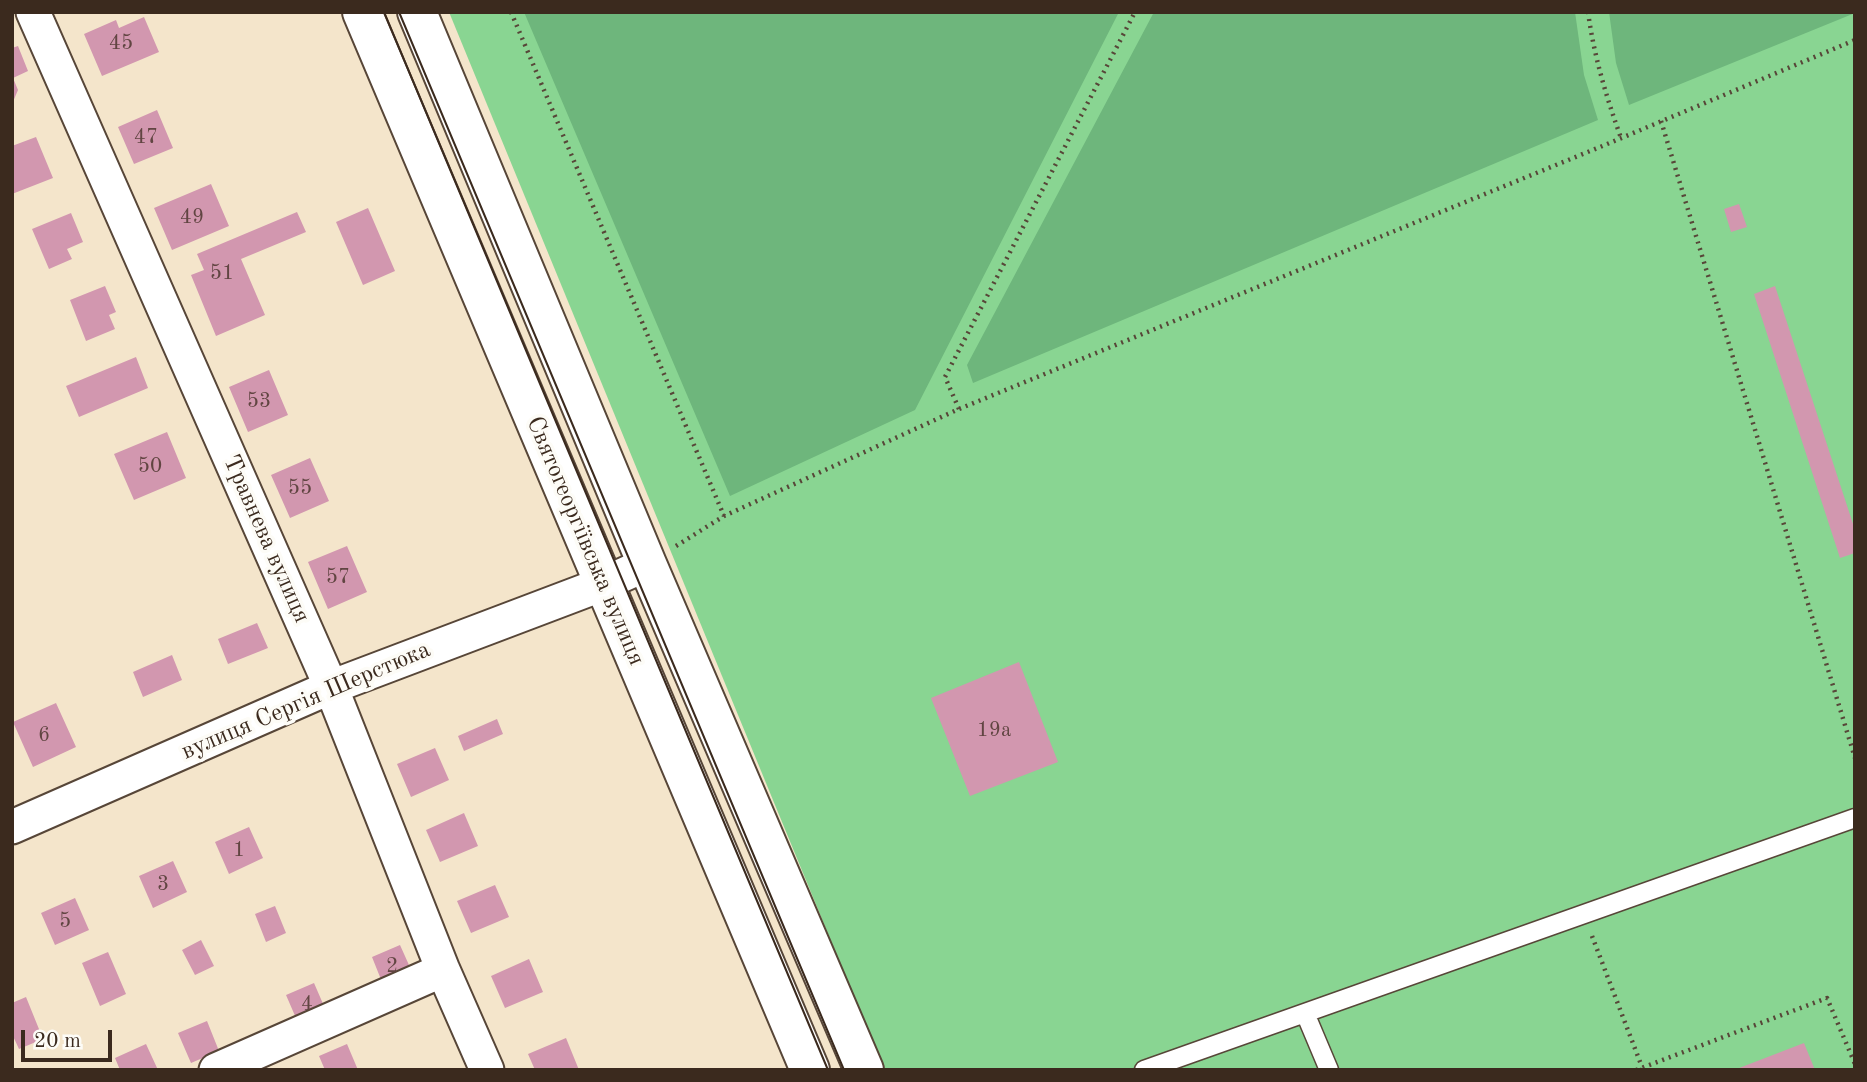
<!DOCTYPE html>
<meta charset="utf-8">
<style>
body{margin:0}
#map{position:relative;width:1867px;height:1082px;overflow:hidden;background:#f4e5cb;font-family:"Old Standard TT",serif}
canvas{display:block}
.frame{position:absolute;inset:0;border:14px solid #3b2a1e;pointer-events:none}
.scale{position:absolute;left:21px;top:1030px;width:91px;height:32px;box-sizing:border-box;border:4px solid #3b2a1e;border-top:0;padding-left:9px;font-size:21px;line-height:24px;white-space:nowrap;color:#3b2a1e;-webkit-text-stroke:5px #fdfcf7;paint-order:stroke}
</style>
<div id="map">
<canvas width="1867" height="1082"></canvas>
<div class="frame"></div>
<div class="scale">20 m</div>
</div>
<script>
const context = document.querySelector('canvas').getContext('2d');
context.lineJoin = 'round';
function paint(path, color) {
  context.fillStyle = color;
  context.fill(path, 'evenodd');
}
function strokePath(path, color, width, dash) {
  context.strokeStyle = color;
  context.lineWidth = width;
  context.lineCap = dash ? 'butt' : 'round';
  context.setLineDash(dash || []);
  context.stroke(path);
}
function drawText(font, color, halo, rows, align = 'center') {
  context.font = font + ' "Old Standard TT",serif';
  context.lineWidth = 7;
  context.setLineDash([]);
  context.textBaseline = 'middle';
  context.strokeStyle = halo;
  context.fillStyle = color;
  for (const [text, x, y, turn = 0] of rows) {
    context.save();
    context.translate(x, y);
    context.rotate((+turn || 0) * Math.PI / 180);
    context.textAlign = isNaN(turn) ? turn : align;
    if (halo) context.strokeText(text, 0, 0);
    context.fillText(text, 0, 0);
    context.restore();
  }
}
paint(new Path2D(`
 M449 12H1855V1070H884Z`), '#89d592');
paint(new Path2D(`
 M524 12H1119L915 410 730 496Z
 M1154 12H1575L1584 75 1598 120 973 383 967 365Z
 M1609 12H1855V13L1629 105 1616 63Z`), '#6eb67c');
paint(new Path2D(`
 M144 17 159 52 102 76 84 34 116 20 119 28Z
 M18 46 28 71 13 78 18 90 12 104V48Z
 M157 110 173 148 134 164 118 127Z
 M36 137 53 178 12 194V146Z
 M211 184 229 226 172 250 154 208Z
 M1739 204 1747 227 1731 232 1724 209Z
 M368 208 395 271 363 285 336 222Z
 M297 212 306 232 241 259 265 315 216 336 191 275 204 270 197 254Z
 M71 213 83 242 67 249 72 259 49 269 32 229Z
 M105 286 116 312 109 315 115 329 86 341 70 300Z
 M1775 286 1855 530V553L1840 558 1754 294Z
 M136 357 148 388 79 417 66 386Z
 M269 370 288 415 248 432 229 387Z
 M167 432 186 478 134 500 114 454Z
 M310 458 329 501 290 518 271 475Z
 M347 546 367 592 328 609 308 562Z
 M257 623 268 648 228 664 218 639Z
 M172 655 182 680 143 697 133 672Z
 M1019 662 1058 762 970 796 931 698Z
 M56 703 76 747 33 767 13 722Z
 M497 719 503 734 464 751 458 736Z
 M435 748 449 780 411 797 397 764Z
 M464 813 478 846 440 862 426 830Z
 M249 827 263 858 229 874 215 842Z
 M173 861 187 892 153 908 139 876Z
 M495 885 509 917 471 933 457 901Z
 M75 898 89 930 55 945 41 913Z
 M275 906 286 933 266 942 255 914Z
 M201 940 214 966 195 975 182 950Z
 M400 945 413 974 384 987 372 957Z
 M108 952 126 994 100 1006 82 963Z
 M529 959 543 992 505 1008 491 976Z
 M314 983 327 1013 299 1025 286 995Z
 M26 997 43 1039 19 1049 12 1034V1003Z
 M207 1021 219 1051 191 1063 178 1033Z
 M566 1038 579 1070H535L528 1054Z
 M1804 1043 1815 1070H1734Z
 M146 1044 158 1070H120L115 1058Z
 M347 1044 358 1070H325L319 1056Z`), '#d297af');
const lane = new Path2D(`
 M1305 1013 1329 1070
 M1144 1070 1855 818`);
const street = new Path2D(`
 M33 12 331 687 443 970 487 1070
 M12 827 331 687 603 584 647 564
 M216 1070 443 970`);
const secondary = new Path2D(`
 M362 12 810 1070
 M417 12 647 564 864 1070`);
strokePath(lane, '#574638', 21);
strokePath(street, '#574638', 37);
strokePath(secondary, '#574638', 42);
strokePath(new Path2D(`
 M511 12 724 516
 M1588 12C1594 56 1606 96 1621 138
 M1661 121 1855 758
 M959 409 945 377 1135 12
 M676 546 724 516 959 409 1600 147 1855 40
 M1592 936 1642 1067
 M1636 1070 1827 998 1855 1064`), '#574638', 4.5, [2, 5]);
strokePath(lane, '#fff', 18);
strokePath(street, '#fff', 33);
strokePath(secondary, '#fff', 38);
strokePath(new Path2D(`
 M384 12 828 1070
 M399 12 844 1070`), '#3b2a1e', 2);
drawText('21px', '#614542', null, [
 ["45",121,43],
 ["47",146,137],
 ["49",192,217],
 ["51",222,273],
 ["53",259,401],
 ["50",150,466],
 ["55",300,488],
 ["57",338,577],
 ["19а",994,730],
 ["6",44,735],
 ["1",239,850],
 ["3",163,884],
 ["5",65,921],
 ["2",392,966],
 ["4",307,1004]
]);
drawText('24px', '#3b2a1e', '#fdfcf7', [
 ["Травнева вулиця",266,539,66],
 ["Святогеоргіївська вулиця",585,541,67],
 ["вулиця Сергія Шерстюка",306,701,-23]
]);
</script>
